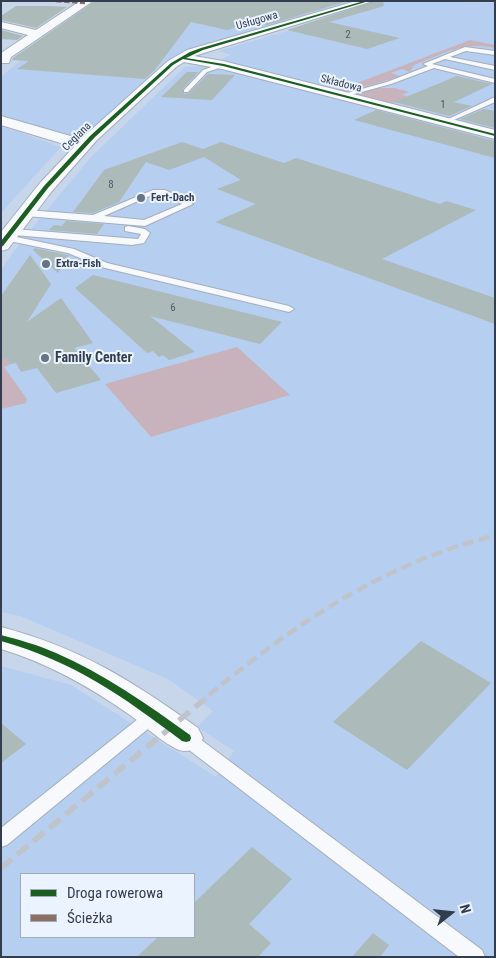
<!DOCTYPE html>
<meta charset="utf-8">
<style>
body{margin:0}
#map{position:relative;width:496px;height:958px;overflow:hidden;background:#c7d6eb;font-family:"Roboto Condensed",sans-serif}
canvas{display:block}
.frame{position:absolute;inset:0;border:2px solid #333d4d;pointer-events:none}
.legend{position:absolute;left:20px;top:873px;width:175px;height:65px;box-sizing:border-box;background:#eaf3ff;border:1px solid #a1aab8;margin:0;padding:6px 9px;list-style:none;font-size:15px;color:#333d4d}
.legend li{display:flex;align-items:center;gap:10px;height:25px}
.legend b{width:25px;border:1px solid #a1aab8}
.north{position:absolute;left:426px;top:888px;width:50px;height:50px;-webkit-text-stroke:4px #eaf3ff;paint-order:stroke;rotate:74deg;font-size:14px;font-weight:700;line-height:20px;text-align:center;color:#333d4d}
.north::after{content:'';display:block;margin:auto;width:18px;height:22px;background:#333d4d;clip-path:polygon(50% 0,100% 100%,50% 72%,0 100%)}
</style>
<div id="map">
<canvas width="496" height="958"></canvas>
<div class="frame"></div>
<ul class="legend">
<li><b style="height:6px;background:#1b5e20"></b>Droga rowerowa</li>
<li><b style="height:6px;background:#8d6e63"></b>Ścieżka</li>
</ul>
<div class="north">N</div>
</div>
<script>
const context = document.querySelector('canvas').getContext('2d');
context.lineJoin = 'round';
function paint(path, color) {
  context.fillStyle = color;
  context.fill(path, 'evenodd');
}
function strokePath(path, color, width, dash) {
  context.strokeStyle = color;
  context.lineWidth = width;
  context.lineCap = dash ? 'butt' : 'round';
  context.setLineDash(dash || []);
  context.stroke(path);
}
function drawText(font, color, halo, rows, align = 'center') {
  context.font = font + ' "Roboto Condensed",sans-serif';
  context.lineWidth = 4;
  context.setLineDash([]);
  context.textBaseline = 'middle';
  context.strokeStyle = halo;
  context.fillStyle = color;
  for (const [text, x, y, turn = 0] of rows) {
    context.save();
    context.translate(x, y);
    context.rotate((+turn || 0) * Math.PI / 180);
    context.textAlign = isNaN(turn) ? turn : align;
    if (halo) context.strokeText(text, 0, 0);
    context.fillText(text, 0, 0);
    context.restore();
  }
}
paint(new Path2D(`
 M95 1H351L180 53 163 63 97 124 70 142 1 114V77L68 20Z
 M389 1 495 3V957H1V666L71 685 216 777 234 751 197 727 213 711 168 679 20 616 1 612V270L23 239 91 157 185 67 204 66 231 55 219 51ZM21 874H194V937H21Z
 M1 126 61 147 1 213Z`), '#b6ceef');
paint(new Path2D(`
 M470 40 495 45V48C462 41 444 54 414 65L410 72 402 69 391 73 400 76 395 78 343 93 336 91Z
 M378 88H395L409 92 402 95 421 100 387 103 353 95Z
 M237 347 290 395 151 437 105 384Z
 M1 351 11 364 4 367 27 399 26 403 1 409Z`), '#c8b3bd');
paint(new Path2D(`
 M95 1H348L267 25 256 22 227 30 191 22 154 71 145 79 17 69 29 61 12 60 13 58Z
 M375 1H383L384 6 329 22 400 38 367 49 287 30Z
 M16 6H47L67 7 36 28 1 20V16Z
 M1 30 23 36 17 40 1 39Z
 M187 72H198L183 89 184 94 189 93 208 74 235 75 212 100 161 97Z
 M457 76 492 84 454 102 472 106 449 116 394 102Z
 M484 109 495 111V128L460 119Z
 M376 110 495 141V158L354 120Z
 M182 142 203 149 221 142 284 163 296 158 440 204 446 201 476 210 382 259 495 298V324L215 222 256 204 217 189 241 180 204 157 169 170 146 162 119 202 93 213 73 212 104 170Z
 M66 221 104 224 97 234 49 230 54 225 62 226Z
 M35 248 67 255H69L58 273 33 250Z
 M30 255 51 284 27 322 61 298 93 343 74 348 101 380 56 393 37 368 21 372 16 363 11 364 5 357 1 363V296Z
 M93 275 282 322 260 344 150 316 195 352 169 360 163 355 159 357 153 351 147 353 75 288Z
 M421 641 491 683 407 770 333 722Z
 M1 723 26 744 1 763Z
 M252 847 292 879 249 924 271 943 258 957H137L158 937H194V903Z
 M373 933 389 945 380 957H352Z`), '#acbaba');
const service = new Path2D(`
 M465 47 495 51V55L466 51 450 57 495 66V70L445 59 432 64 495 79V83L434 68 391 84 343 97 340 95 387 82 428 66 423 64Z
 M223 63 225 66 207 72 188 92H184V90L203 70Z
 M495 97V102L447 123 442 122Z
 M153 190H165L193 204 145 226 26 216 22 213 26 210 93 215ZM154 194H161L182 204 144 220 104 216Z
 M128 226 145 229 150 233 144 243 132 245 14 235 10 232 14 229 138 239 141 234 125 231V227Z
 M7 235 74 249 107 263 289 306 294 309 289 312 101 267 68 253 4 240V236Z
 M154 709 160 711 162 715 160 719 7 845 1 847V828L148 711Z
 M186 731 192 733 482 950 485 957H459L180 743 178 738 180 733Z`);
const minor = new Path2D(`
 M80 1H93L17 53 11 57 9 63H1V53L28 35 1 28V22L36 30Z
 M356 1H373L194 56 223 61 495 130V139L222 69 184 62 176 67 97 140 52 191 8 249 1 251V232L40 183 74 147 1 125V116L81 139 168 61 187 50Z
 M1 627C81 648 132 681 198 728L203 738 198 748C189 751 182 753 173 747 158 739 144 725 130 715 90 687 48 663 1 649Z`);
strokePath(service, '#a3aebe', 2);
strokePath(minor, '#a3aebe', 2);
paint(service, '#f7f9fc');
paint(minor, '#f7f9fc');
strokePath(new Path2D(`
 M209 695C279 637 355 583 441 552 458 545 477 541 495 535`), '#c0c3c9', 4.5, [11, 5.5]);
strokePath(new Path2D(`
 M1 868 211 694`), '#c0c3c9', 5.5, [14, 7]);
strokePath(new Path2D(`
 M56 1 85 3`), '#8d6e63', 2.5, [5.5, 2.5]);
paint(new Path2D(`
 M364 1H369L203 50 186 58 224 64 495 134V136L223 66 183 59 173 65 94 138 48 188 3 246 1 247V241L44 186 90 136 171 63 190 52 201 48Z
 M1 635C20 640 38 645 56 653 104 674 147 704 190 735L191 738 190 741 186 742 182 741C124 697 73 661 1 641Z`), '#1b5e20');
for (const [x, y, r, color] of [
 [141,198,5,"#677384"],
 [46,264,5,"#677384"],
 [45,358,5,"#677384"]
]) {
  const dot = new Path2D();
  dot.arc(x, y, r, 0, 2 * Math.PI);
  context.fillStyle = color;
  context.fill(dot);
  strokePath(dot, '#eaf3ff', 2);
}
drawText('11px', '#333d4d', '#eaf3ff', [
 ["Usługowa",257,21,-16],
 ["Składowa",341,84,14],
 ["Ceglana",77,137,-45]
]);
drawText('11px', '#515c68', null, [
 ["2",348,35],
 ["1",443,105],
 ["8",111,185],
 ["6",173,308]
]);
drawText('bold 11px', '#333d4d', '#eaf3ff', [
 ["Fert-Dach",151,198],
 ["Extra-Fish",56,264]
], 'left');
drawText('bold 14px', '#333d4d', '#eaf3ff', [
 ["Family Center",55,358]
], 'left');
</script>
